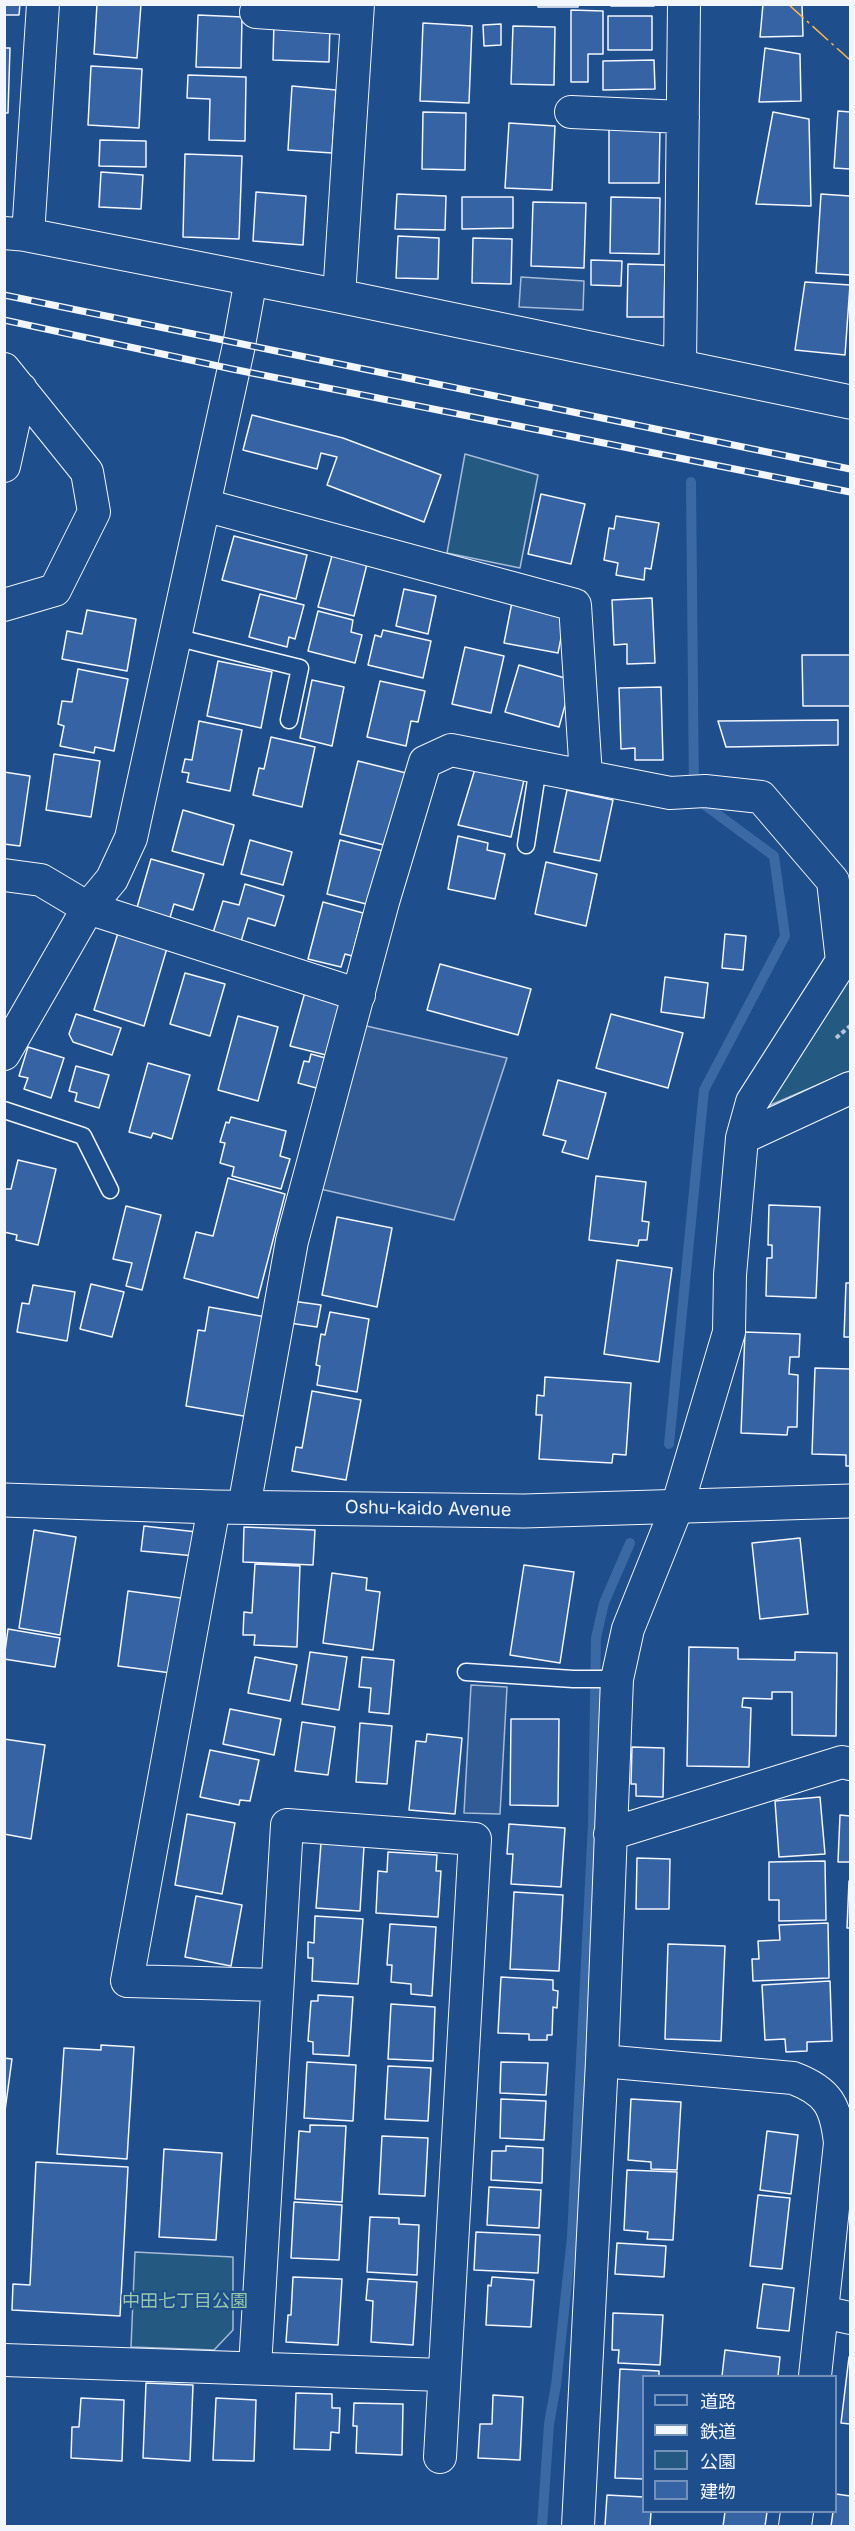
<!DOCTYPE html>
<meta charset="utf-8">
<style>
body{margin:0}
#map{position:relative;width:855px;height:2531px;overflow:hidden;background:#1f4e8c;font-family:Inter,"Noto Sans JP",sans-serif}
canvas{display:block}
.frame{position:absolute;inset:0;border:6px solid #f2f6ff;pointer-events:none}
.legend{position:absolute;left:642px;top:2375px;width:195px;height:138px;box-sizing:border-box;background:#1f4e8c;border:2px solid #7391ba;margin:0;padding:8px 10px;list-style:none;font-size:18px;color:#f2f6ff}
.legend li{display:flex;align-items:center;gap:12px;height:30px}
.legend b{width:30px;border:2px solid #7391ba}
</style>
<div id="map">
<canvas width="855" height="2531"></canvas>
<div class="frame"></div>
<ul class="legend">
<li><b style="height:8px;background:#1f4e8c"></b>道路</li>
<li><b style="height:8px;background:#f2f6ff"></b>鉄道</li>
<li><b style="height:16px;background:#245a82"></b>公園</li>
<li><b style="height:16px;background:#3563a3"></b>建物</li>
</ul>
</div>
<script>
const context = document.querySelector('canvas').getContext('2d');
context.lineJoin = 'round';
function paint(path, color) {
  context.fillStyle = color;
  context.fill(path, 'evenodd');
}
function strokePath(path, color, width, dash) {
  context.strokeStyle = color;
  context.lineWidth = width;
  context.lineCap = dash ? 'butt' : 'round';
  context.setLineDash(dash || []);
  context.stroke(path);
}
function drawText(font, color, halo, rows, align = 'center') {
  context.font = font + ' Inter,"Noto Sans JP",sans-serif';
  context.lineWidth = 4.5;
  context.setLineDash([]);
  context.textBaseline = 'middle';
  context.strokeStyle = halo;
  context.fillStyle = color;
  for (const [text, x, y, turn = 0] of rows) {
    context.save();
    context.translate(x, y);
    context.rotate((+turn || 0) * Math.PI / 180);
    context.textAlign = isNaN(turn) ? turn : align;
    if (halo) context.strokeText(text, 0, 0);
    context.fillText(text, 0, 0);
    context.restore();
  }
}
const green = new Path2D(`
 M465 454 538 475 520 568 447 553Z
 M850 976V1071L759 1110Z
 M135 2252 233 2257V2330L214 2350 131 2347Z`);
paint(green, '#245a82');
strokePath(green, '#a8bbd7', 1.5);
const parking = new Path2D(`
 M521 277 584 281 583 310 519 307Z
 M362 1025 507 1058 454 1220 316 1188Z
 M471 1685 507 1687 500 1814 464 1813Z`);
paint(parking, '#305b95');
strokePath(parking, '#a8bbd7', 1.5);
strokePath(new Path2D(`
 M669 1444 704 1090 785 936 774 856 694 797 691 482
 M542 2526 549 2424 556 2385 572 2237 593 1824 596 1638 604 1603 630 1543`), '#3b69a3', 10);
const building = new Path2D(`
 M4 4H20L19 15H4Z
 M97 4H141L137 58 94 54Z
 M538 4H578V7H538Z
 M611 4H654V6H611Z
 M763 4H802L803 36 760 37Z
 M571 10 603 11V54H588V82H571Z
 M198 15 242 17 241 68 196 67Z
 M608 16H652V50H608Z
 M274 22 330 24 329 62 273 60Z
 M423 23 472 26 469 103 420 101Z
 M501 24V45L484 46 483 25Z
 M513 26 555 27 554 85 511 84Z
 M4 48H10L8 113H4Z
 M765 48 800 54 801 101 759 102Z
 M654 60 655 89 603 90V61Z
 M91 66 142 69 139 128 88 125Z
 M188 75 246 77 245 141 209 140 210 99 187 98Z
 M292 86 336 90 332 153 288 150Z
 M838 111 850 112V169L834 168Z
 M423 112 466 113 465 170 422 169Z
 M773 112 809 119 811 206 756 204Z
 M509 123 555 126 552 190 505 188Z
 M609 128H660L659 183H609Z
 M100 140 146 141V167L99 166Z
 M185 154 242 156 239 239 183 237Z
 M101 172 143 175 141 209 99 207Z
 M256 192 306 196 303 245 253 241Z
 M397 194 446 196 445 230 395 229Z
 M821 194 850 196V275L816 273Z
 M462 197H513V228L462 229Z
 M611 197 660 198 659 254 610 253Z
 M533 202 586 203 584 268 531 266Z
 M398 236 439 238 438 279 396 278Z
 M473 238 512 239 511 284 472 283Z
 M591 260 622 261 621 286 591 285Z
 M628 264 665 265 664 317H627Z
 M805 282 850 285 845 355 795 350Z
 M252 415 343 438 441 475 424 522 327 485 337 457 321 453 317 469 243 450Z
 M541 494 585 504 571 564 528 554Z
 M616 516 659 523 651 569 645 568 644 580 616 575 618 563 604 560 609 528 614 529Z
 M234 536 307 555 296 599 222 580Z
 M333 552 368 560 354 616 318 607Z
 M404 589 436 596 428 634 396 626Z
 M260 594 304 605 295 639 289 637 287 647 249 637Z
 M652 598 655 663 627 664V644L614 645 612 600Z
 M512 602 566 613 558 653 504 643Z
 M87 610 136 619 127 671 62 659 67 631 82 634Z
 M318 611 353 620 351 632 362 635 355 663 308 651Z
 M383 630 431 641 423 678 368 665 375 635 381 637Z
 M465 647 504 656 491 713 452 704Z
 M802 655H850V706H803Z
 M218 661 272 672 261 728 207 716Z
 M519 665 572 680 559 727 505 712Z
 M78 669 128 679 114 751 95 747 94 753 60 746 64 726 58 724 62 701 72 702Z
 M312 680 344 687 332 746 300 738Z
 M380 681 425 691 418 722 411 721 406 746 367 737Z
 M661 687 663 760H635V748L621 749 619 688Z
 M838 720V745L726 747 718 721Z
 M199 721 242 730 230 791 187 782 189 773 182 772 185 759 192 760Z
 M271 737 315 747 302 807 253 795 259 768 264 769Z
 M54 754 100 761 91 817 46 810Z
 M358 761 406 773 388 846 340 834Z
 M475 769 524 780 511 837 458 825Z
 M4 772 30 776 20 846 4 844Z
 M567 790 613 800 600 861 554 852Z
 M183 810 234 825 223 865 172 851Z
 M458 836 488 843 487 850 505 854 495 899 448 889Z
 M250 840 292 852 283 885 241 874Z
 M340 840 383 851 370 905 327 894Z
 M151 859 204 874 193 910 174 904 169 921 136 911Z
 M546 862 597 874 586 926 535 914Z
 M245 884 284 896 275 926 248 918 240 945 212 936 223 901 239 905Z
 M323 902 363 913 352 956 345 954 341 967 308 959Z
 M118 933 167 948 144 1026 94 1010Z
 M725 934 746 936 743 970 722 968Z
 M440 964 531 989 518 1035 427 1010Z
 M185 973 225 984 210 1036 170 1024Z
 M665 977 708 983 704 1018 661 1012Z
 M305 992 344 1004 330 1056 290 1046Z
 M76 1014 121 1028 112 1055 73 1042 69 1034Z
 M611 1014 683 1033 668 1088 596 1068Z
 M238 1016 278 1027 258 1101 218 1090Z
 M28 1047 64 1058 51 1098 24 1089 28 1078 19 1076Z
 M311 1054 329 1059 320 1089 298 1083 304 1061 309 1062Z
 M148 1063 190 1075 172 1139 153 1133 151 1138 129 1132Z
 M76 1066 109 1075 99 1108 75 1101 77 1093 69 1091Z
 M558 1080 606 1093 588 1159 562 1152 566 1141 543 1135Z
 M231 1117 286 1131 280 1156 290 1159 281 1189 232 1176 234 1167 220 1163 225 1143 220 1142 226 1122 229 1123Z
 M18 1160 56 1169 38 1245 16 1240 17 1235 4 1232V1189H11Z
 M596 1176 646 1182 642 1221 649 1222 647 1240H639L638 1246 589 1240Z
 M228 1178 285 1194 258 1298 184 1278 196 1232 213 1236Z
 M769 1205 820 1207 816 1298 766 1296 767 1258H772V1245H768Z
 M126 1206 161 1215 142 1290 126 1286 132 1263 113 1259Z
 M337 1217 392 1228 377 1307 322 1295Z
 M617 1260 672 1268 659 1362 604 1354Z
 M846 1283H850V1337H844Z
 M91 1284 124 1292 112 1337 80 1329Z
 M33 1285 75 1292 67 1341 17 1332 22 1303 29 1304Z
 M292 1301 321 1305 317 1327 289 1323Z
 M209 1307 266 1317 249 1417 186 1406 198 1330 205 1331Z
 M330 1312 369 1319 357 1392 317 1385 320 1366 316 1365 321 1334 325 1335Z
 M745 1332 800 1334 799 1357H790L789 1374 798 1375 797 1427H788L787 1435 741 1433Z
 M815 1368 850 1369V1466H846V1455L812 1454Z
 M545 1377 631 1383 626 1455 613 1454 612 1463 539 1459 542 1415H536L537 1395 544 1396Z
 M312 1391 361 1400 346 1480 292 1471 296 1447 302 1448Z
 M144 1526 197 1532 195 1556 141 1551Z
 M244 1527 315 1530 313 1565 243 1562Z
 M34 1530 76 1537 60 1635 19 1628Z
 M800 1538 808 1614 760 1619 752 1543Z
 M255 1564 300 1566 297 1647 254 1645 255 1635H243L244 1612 252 1613Z
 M524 1565 574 1572 560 1663 510 1655Z
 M332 1573 367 1578 366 1590 380 1592 373 1650 323 1643Z
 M128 1591 181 1598 171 1673 118 1666Z
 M8 1629 60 1638 55 1667 4 1659Z
 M689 1647 738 1648V1659L795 1660V1652L837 1653 836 1736 792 1735V1692H772V1699L743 1698 742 1707 751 1708 749 1767 687 1766Z
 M310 1652 347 1657 339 1710 302 1704Z
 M255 1657 297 1665 290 1701 248 1693Z
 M362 1657 394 1660 389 1714 369 1712 371 1688 359 1687Z
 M230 1709 281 1719 274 1755 223 1744Z
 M511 1719H559L558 1806 510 1805Z
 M302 1722 335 1727 328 1775 295 1771Z
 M360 1723 392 1726 387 1784 356 1782Z
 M427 1734 462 1738 455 1814 409 1810 416 1741 426 1742Z
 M4 1739 45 1745 31 1839 4 1834Z
 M632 1747 664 1748 663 1797 636 1796V1784H631Z
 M210 1750 259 1760 250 1801 240 1800 239 1805 200 1797Z
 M820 1797 825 1854 779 1857 775 1801Z
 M187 1814 235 1823 222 1894 175 1885Z
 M840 1815 850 1816V1862H838Z
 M509 1824 565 1828 561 1887 511 1884 513 1854H507Z
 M321 1843 364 1846 360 1911 316 1908Z
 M388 1852 437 1855 436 1871H441L438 1917 376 1913 378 1871 387 1872Z
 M637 1858 670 1859 669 1909H636Z
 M825 1861 826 1920 779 1921V1900H769V1862Z
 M849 1881H850V1928H847Z
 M514 1892 563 1895 559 1971 510 1969Z
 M196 1896 242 1905 231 1966 185 1957Z
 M315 1916 363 1919 358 1984 312 1981 313 1958H308V1942L314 1943Z
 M828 1923 829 1978 753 1981 752 1959H759L758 1941 780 1940 779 1925Z
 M390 1924 436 1927 432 1996 411 1994V1984L391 1982 392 1965H387Z
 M668 1944 725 1946 721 2041 665 2039Z
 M501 1977 553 1980V1990L558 1991 557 2008 553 2007 552 2035H547V2040H529V2034L498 2033Z
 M830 1981 832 2041 807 2042V2051L786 2052 785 2039 765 2040 762 1985Z
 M318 1995 353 1997 349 2056 313 2054V2042L308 2041 311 2001H318Z
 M391 2004 435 2007 433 2061 388 2059Z
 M101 2045 134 2047 127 2159 57 2154 64 2048 101 2050Z
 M4 2058 12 2059 4 2118Z
 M307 2062 356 2065 353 2121 304 2118Z
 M501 2062 548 2063 546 2095 500 2093Z
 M388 2066 431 2068 428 2121 385 2119Z
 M501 2099 546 2101 544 2140 500 2138Z
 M631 2099 681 2102 677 2170 651 2169V2162L628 2160Z
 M310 2125 346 2126 342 2202 295 2199 299 2131 310 2132Z
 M767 2131 798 2135 791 2194 760 2190Z
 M382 2136 428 2138 425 2196 379 2194Z
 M506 2146 543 2148 542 2183 491 2180 492 2151H506Z
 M164 2149 222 2153 216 2240 159 2237Z
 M36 2162 128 2167 120 2316 12 2310 13 2284 30 2285Z
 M627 2170 677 2172 673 2240 647 2239 648 2232 624 2230Z
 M489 2187 541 2190 539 2228 487 2225Z
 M758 2195 790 2198 782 2269 750 2266Z
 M294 2202 342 2205 339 2260 291 2258Z
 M370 2217 399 2218V2224L419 2225 417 2275 367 2272Z
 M476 2232 540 2235 538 2273 474 2270Z
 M617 2243 666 2246 664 2277 615 2274Z
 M293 2277 342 2279 338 2345 286 2342 288 2315H291Z
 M492 2277 534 2280 531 2327 486 2325 488 2285 491 2286Z
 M368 2279 417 2282 413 2345 371 2342 373 2301 366 2300Z
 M763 2284 794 2288 789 2331 757 2328Z
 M613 2313 663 2315 660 2365 618 2363 619 2350H612Z
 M725 2350 780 2357 778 2376H722Z
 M849 2357 850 2358V2424L841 2423Z
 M620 2369 659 2371V2376H644V2479L615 2478Z
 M146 2383 193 2385 190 2461 143 2458Z
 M296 2393 332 2394V2408H340L339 2433 331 2432 330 2450 294 2449Z
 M493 2395 523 2397 520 2460 478 2458 480 2424H492Z
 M81 2398 124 2400 122 2461 71 2458 72 2427H79Z
 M216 2398 256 2400 254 2461 213 2460Z
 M354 2403 403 2404 402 2455 356 2453 357 2426H353Z
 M836 2494 850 2496V2526H831L833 2512H836Z
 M607 2495 644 2497V2512H651L650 2526H605Z
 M725 2512H767L765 2526H723Z`);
paint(building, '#3563a3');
strokePath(building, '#f2f6ff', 1.5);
const lane = new Path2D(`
 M175 637 300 668 289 720
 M526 845 538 767
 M4 1110 83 1136 110 1190
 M466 1672 573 1679H617`);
const street = new Path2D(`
 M256 12 357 19
 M571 112 683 117
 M4 233 28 235 43 4
 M339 296 358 4
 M680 367 684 4
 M4 369 87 472 94 512 55 590 4 605
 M4 466 21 389
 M204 505 575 605 586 776
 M4 875 41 880 88 908 359 995
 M4 1054 88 908 112 879 131 838 239 345 251 279
 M742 1138 850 1088
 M214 1507 127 1981 276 1985
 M244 1507 292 1241 383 902 425 762 451 750 670 793 705 791 761 797 833 881 842 961 752 1102 742 1138 730 1275 729 1332 677 1507 628 1629 617 1679 602 2061 578 2526
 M610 1834 842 1762 850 1764
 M602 2061 793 2078C828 2091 836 2106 840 2143L815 2376
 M823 2312 850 2318
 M4 2360 443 2375
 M255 2367 287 1825 475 1839 440 2457
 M795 2526 797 2512`);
const secondary = new Path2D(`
 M28 235 339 296 850 402
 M4 1500 214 1507 524 1511 850 1501`);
strokePath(lane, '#f2f6ff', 19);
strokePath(street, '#f2f6ff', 34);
strokePath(secondary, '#f2f6ff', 35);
strokePath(new Path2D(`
 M836 1038 850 1026`), '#b3c4dc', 4, [4.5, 3]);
strokePath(lane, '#1f4e8c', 16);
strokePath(street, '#1f4e8c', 32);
strokePath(secondary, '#1f4e8c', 33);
const rail = new Path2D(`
 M4 295 850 469
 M4 320 232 369 850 492`);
strokePath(rail, '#f2f6ff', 7);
strokePath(rail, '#1f4e8c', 4.5, [14]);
strokePath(new Path2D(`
 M788 4 850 60`), '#ffb74d', 1.5, [21, 4.5, 3, 4.5]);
drawText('18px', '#f2f6ff', '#1f4e8c', [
 ["Oshu-kaido Avenue",428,1509,1]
]);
drawText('18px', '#97c8a6', '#1f4e8c', [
 ["中田七丁目公園",185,2302]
]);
</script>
